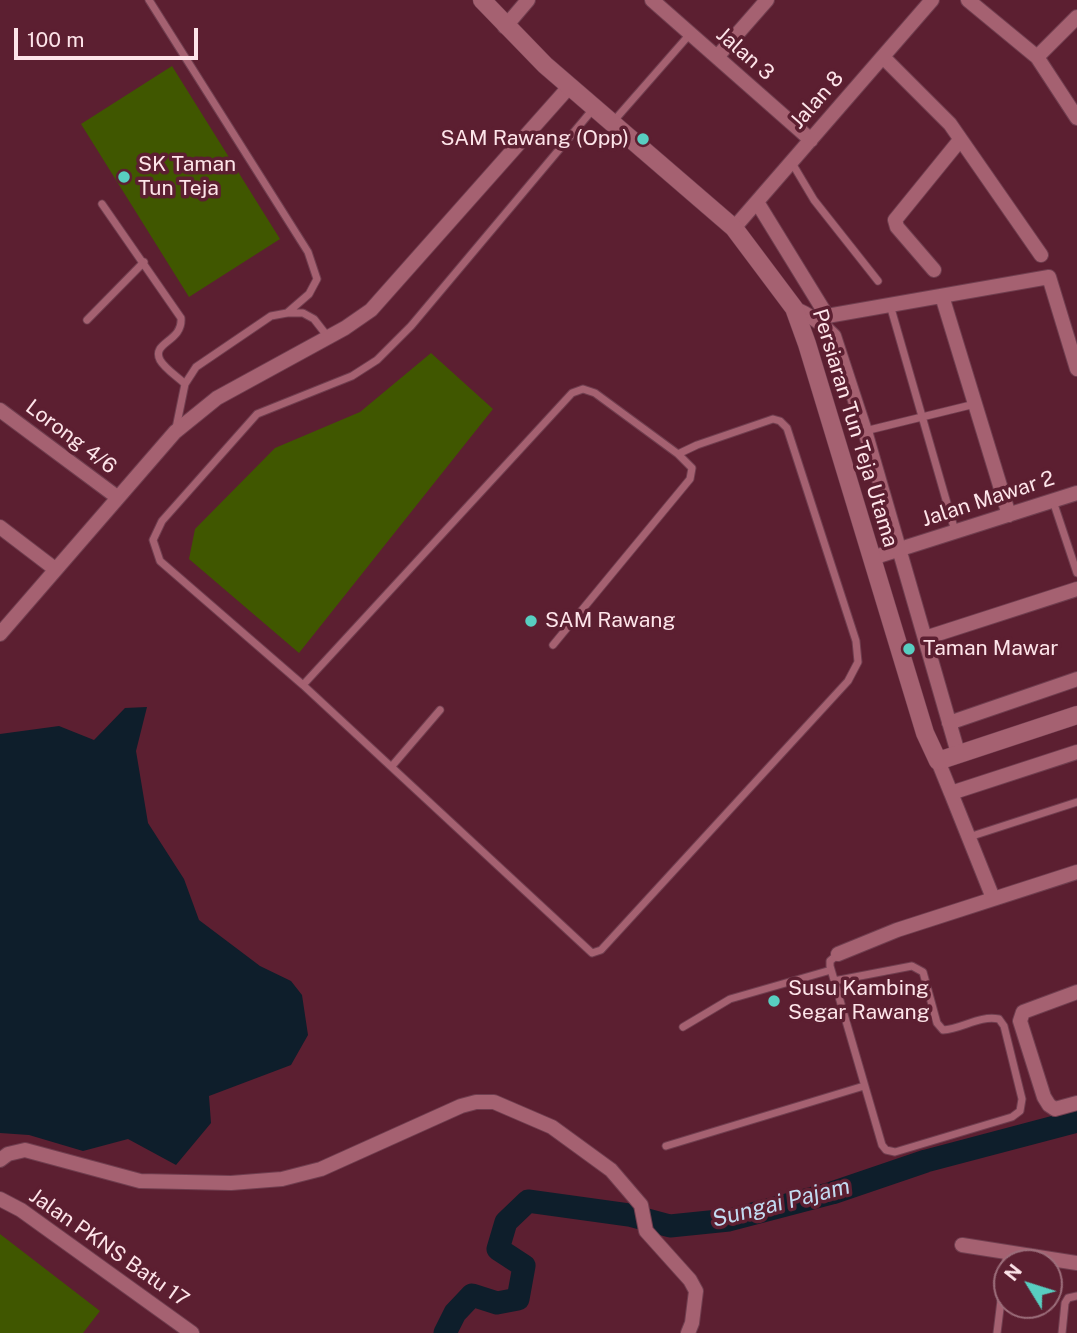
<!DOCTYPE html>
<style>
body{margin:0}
#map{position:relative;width:1077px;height:1333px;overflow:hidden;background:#5c1f31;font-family:"Public Sans",sans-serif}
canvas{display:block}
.north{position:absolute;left:993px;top:1249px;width:70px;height:70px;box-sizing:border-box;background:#5c1f31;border:2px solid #9c6e7b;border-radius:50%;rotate:308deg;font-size:19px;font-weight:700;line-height:28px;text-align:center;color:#fde4e9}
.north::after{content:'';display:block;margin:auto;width:24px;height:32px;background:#58cec1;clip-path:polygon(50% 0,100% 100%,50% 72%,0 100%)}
.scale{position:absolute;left:14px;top:28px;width:184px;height:32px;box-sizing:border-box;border:4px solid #fde4e9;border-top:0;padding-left:9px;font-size:21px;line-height:24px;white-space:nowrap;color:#fde4e9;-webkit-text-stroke:5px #5c1f31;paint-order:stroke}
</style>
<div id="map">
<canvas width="1077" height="1333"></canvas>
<div class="north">N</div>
<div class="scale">100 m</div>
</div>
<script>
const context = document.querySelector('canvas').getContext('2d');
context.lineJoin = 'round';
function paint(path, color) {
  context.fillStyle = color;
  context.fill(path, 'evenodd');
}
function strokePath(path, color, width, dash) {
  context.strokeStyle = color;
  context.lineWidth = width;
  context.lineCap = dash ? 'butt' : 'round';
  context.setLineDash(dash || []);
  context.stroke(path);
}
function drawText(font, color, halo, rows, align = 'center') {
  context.font = font + ' "Public Sans",sans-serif';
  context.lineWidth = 7;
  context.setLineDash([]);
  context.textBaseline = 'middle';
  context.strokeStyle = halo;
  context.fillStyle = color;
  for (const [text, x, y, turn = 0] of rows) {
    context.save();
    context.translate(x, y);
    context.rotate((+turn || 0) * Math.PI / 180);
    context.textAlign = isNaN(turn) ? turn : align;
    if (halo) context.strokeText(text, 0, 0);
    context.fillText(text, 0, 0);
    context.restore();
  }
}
paint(new Path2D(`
 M172 66 280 239 189 297 81 124Z
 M431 353 493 409 299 653 189 559 195 529 275 448 360 412Z
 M0 1234 100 1311 83 1333H0Z`), '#405700');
paint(new Path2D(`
 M147 707 136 751 148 823 184 879 199 920 260 966 291 981 302 995 308 1035 291 1065 209 1096 211 1123 176 1165 128 1139 83 1151 29 1135 0 1133V734L59 726 94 740 125 708Z`), '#0e1e2b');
strokePath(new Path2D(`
 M445 1333 455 1313 472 1295 497 1303 518 1299 524 1266 498 1249 506 1222 528 1201 629 1215 670 1226 729 1220 832 1193 926 1161 1077 1121`), '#0e1e2b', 23);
const service = new Path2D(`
 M149 0 308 252 317 279 309 294 287 313
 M612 123 690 34
 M792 163 814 200 878 281
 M102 204 181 318C183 342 151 342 160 360 165 369 178 377 185 384
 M890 305 955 531
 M87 320 144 262
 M176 428 185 384 196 367 271 316 287 313H303L314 319 328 337
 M865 431 975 404
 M1053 501 1077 573
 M553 645 690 479 692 468 678 454
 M303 685 572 393 583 389 595 393 678 454 697 445 773 419 780 421 787 428 856 641 858 662 848 681 601 950 592 953 303 685 160 561 153 540 162 521 257 414 352 376 377 360 411 326 594 108
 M392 766 440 710
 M969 837 1077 802
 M834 981 912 966 923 972 937 1023 943 1030C962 1029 979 1015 999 1019L1004 1026 1022 1099 1020 1111 1012 1117 895 1152 886 1150 882 1145 830 966V961L838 954
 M683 1027 730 999 831 970
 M666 1146 864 1086
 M997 1333 1007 1252
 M1062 1333 1065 1303 1068 1298 1077 1296`);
const minor = new Path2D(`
 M652 0 811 140
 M968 0 1037 57 1077 118
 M505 27 528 0
 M717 57 767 0
 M883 57 950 124 1041 255
 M1037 57 1077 17
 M757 202 827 316
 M734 228 932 0
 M934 270 897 227 895 220 960 140
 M942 296 1009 515
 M794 308C810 315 822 323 834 336L865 431 958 753
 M827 316 1049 277 1077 369
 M0 410 117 497
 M0 527 55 569
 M872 558 1077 493
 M0 634 175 432 217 398 345 328 371 310 569 87
 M925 638 1077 589
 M949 723 1077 679
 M938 761 951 793 1077 752
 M951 793 993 898
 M838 954 897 930 1077 872
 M1077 992 1023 1012 1020 1021 1044 1097 1049 1105 1055 1109 1077 1103
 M0 1160 8 1154 25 1150 140 1181 231 1183 282 1179 321 1169 461 1106 476 1102H494L552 1127 611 1170 641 1205 646 1231 690 1280 696 1291 692 1323 688 1333
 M0 1199 21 1210 192 1333
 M962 1245 1077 1263`);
const tertiary = new Path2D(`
 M482 0 545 65 734 228 794 308 807 344 925 733 938 761 1077 715`);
strokePath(service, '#703e4f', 9);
strokePath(minor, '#703e4f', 16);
strokePath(tertiary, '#703e4f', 19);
strokePath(service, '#a56171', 7);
strokePath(minor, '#a56171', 14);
strokePath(tertiary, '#a56171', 18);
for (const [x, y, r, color] of [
 [643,139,7,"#58cec1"],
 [124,177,7,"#58cec1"],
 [531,621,7,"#58cec1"],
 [909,649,7,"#58cec1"],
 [774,1001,7,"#58cec1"]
]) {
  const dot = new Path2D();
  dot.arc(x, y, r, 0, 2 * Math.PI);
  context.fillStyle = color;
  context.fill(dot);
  strokePath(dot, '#5c1f31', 2.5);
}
drawText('21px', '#fde4e9', '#5c1f31', [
 ["Jalan 3",745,54,41],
 ["Jalan 8",817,100,-49],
 ["Persiaran Tun Teja Utama",855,428,73],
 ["Lorong 4/6",71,437,37],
 ["Jalan Mawar 2",988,499,-18],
 ["Jalan PKNS Batu 17",109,1248,35]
]);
drawText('21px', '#fde4e9', '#5c1f31', [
 ["SAM Rawang (Opp)",629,139,"right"],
 ["SK Taman",138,165],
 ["Tun Teja",138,189],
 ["SAM Rawang",545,621],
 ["Taman Mawar",923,649],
 ["Susu Kambing",788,989],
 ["Segar Rawang",788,1013]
], 'left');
drawText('italic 23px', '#c2daf0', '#5c1f31', [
 ["Sungai Pajam",781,1203,-14]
]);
</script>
